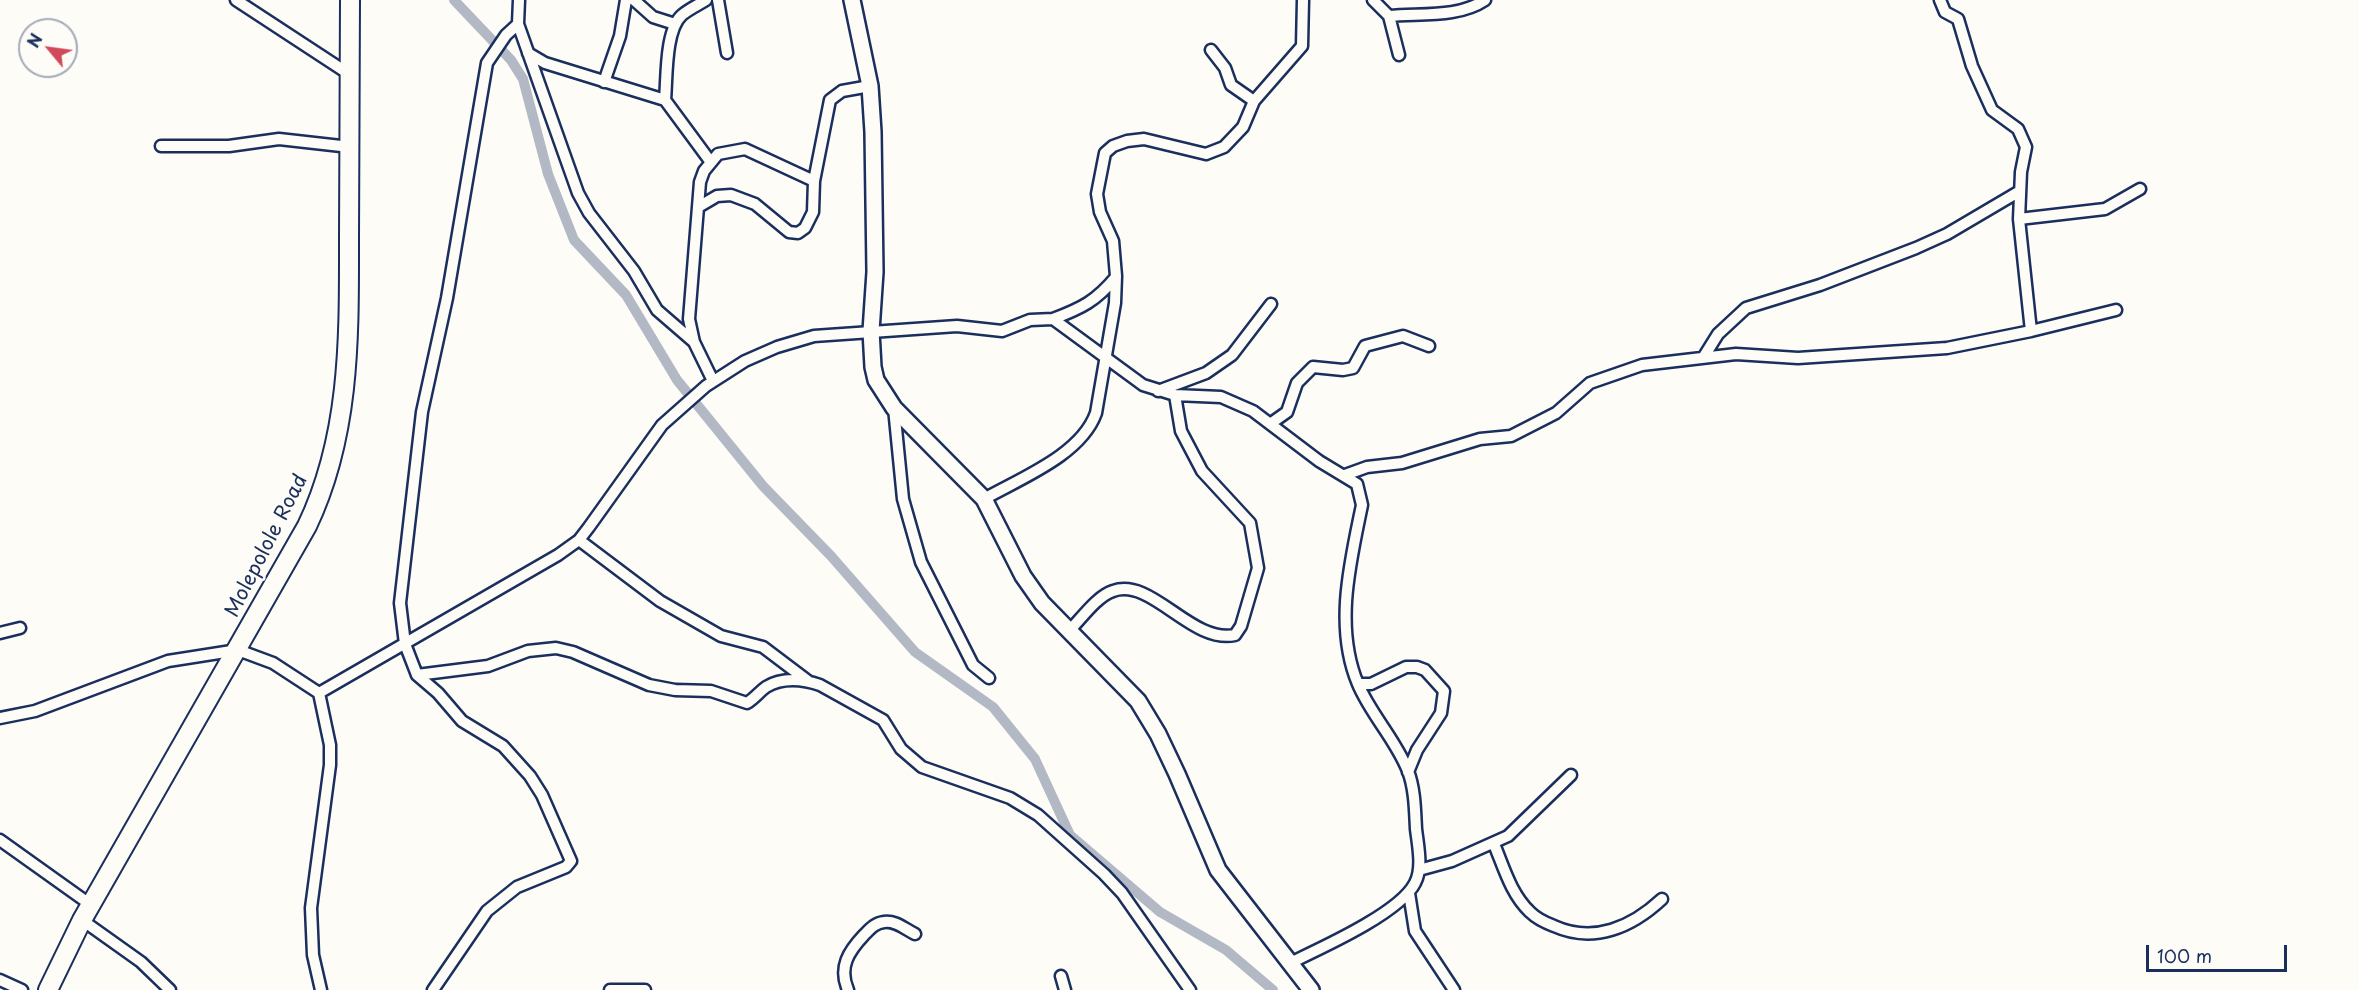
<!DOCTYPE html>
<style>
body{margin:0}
#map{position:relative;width:2359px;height:990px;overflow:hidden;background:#fdfcf7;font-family:"Playpen Sans",sans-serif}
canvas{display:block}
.north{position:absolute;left:18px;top:18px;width:60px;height:60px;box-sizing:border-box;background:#fdfcf7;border:2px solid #a3aaba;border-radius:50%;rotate:299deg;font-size:16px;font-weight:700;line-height:24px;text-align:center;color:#1b2f5e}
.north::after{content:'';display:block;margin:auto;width:21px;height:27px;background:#d1495b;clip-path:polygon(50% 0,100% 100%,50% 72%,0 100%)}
.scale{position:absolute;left:2146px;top:945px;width:141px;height:27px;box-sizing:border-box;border:3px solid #1b2f5e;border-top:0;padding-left:8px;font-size:18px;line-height:21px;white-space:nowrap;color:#1b2f5e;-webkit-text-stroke:4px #fdfcf7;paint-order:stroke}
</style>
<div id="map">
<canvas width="2359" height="990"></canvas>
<div class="north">N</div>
<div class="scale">100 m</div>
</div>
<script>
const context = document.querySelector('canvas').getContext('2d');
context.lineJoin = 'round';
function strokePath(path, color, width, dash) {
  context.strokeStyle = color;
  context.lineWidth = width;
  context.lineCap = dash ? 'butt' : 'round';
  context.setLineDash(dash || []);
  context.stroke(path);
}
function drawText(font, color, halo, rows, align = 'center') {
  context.font = font + ' "Playpen Sans",sans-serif';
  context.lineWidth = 5;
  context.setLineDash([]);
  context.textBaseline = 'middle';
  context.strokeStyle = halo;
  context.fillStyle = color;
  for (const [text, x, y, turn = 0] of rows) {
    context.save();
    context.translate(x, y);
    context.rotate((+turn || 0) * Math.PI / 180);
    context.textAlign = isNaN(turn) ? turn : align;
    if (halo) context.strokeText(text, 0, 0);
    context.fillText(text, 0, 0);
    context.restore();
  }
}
strokePath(new Path2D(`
 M454 0 511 60 523 79 548 174 574 240 626 295 677 380 763 486 831 556 915 652 993 707 1035 759 1070 835 1160 912 1226 950 1273 990`), '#b3b8c5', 10);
const street = new Path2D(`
 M236 0 349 74
 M519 0 518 24 578 193 589 213 634 271 657 310 694 342
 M634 0 653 17 675 24
 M718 0 727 53
 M1373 0 1389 16 1399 55
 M1940 0 1945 12 1958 19 1972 66 1992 110 2018 129 2026 147 2021 172 2019 219 2031 331
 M1389 16C1421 13 1458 18 1485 0
 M1211 50 1225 68 1231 85 1254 101
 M528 53 545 63 665 100 710 161
 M604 82 620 36 626 0
 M665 100C667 78 665 30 682 15 689 9 698 5 706 0
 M161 146H229L279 139 350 147
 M700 206 717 196 731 195 755 204 789 232 798 233 805 228 813 212 814 181 830 100 842 91 870 86
 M2019 219 2105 209 2140 189
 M1053 319C1082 308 1096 301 1116 277
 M1703 358 1718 334 1746 308 1820 285 1916 248 1947 234 2020 191
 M713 381 694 342 689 319 700 182 704 171 718 154 745 149 814 181
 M1158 391 1206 373 1232 355 1271 304
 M894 408 903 499 921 562 973 665 989 678
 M1270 424 1287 412 1297 383 1313 367 1343 370 1353 368 1365 346 1403 336 1429 346
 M1345 475 1367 467 1402 463 1480 439 1511 436 1556 413 1590 383 1642 365 1736 354 1798 358 1947 348 2031 331 2116 310
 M984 499C1021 478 1081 455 1096 413L1115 303 1116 276 1113 241 1100 212 1097 194 1105 153 1113 146 1127 141 1144 139 1206 154 1224 147 1243 127 1254 101 1302 46 1303 0
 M579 540 660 601 721 636 763 647 808 681
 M1069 631C1081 619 1097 596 1113 591 1152 577 1191 644 1235 635L1241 626 1258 568 1250 523 1202 471 1181 431 1175 395
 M0 633 20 628
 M417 675 488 666 528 651 556 648 573 652 649 685 675 690 711 691 747 703C755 698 759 692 766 687 782 677 803 679 820 685L883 720 901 749 922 767 1010 798 1038 815 1104 874 1122 893 1190 990
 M1358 684H1371L1406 667H1417L1425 670 1444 691 1441 713 1417 750 1408 772
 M0 718 35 711 168 661 238 650 273 663 319 693
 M0 840 91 905
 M1494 844C1504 868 1511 894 1530 912 1537 919 1546 923 1554 926 1594 944 1632 927 1662 899
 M1419 870 1452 861 1508 836 1571 775
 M1409 893 1415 931 1454 990
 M82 920 141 962 170 990
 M1061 976 1065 990
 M0 980 22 990
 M321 990 313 955 311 908 330 765V745L319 693 558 555 579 540 589 527 662 425 706 386 745 361 777 347 814 336 957 326 1002 331 1030 320 1053 319 1143 385 1175 395 1221 397 1253 411 1319 461 1357 484 1362 505C1350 563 1334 627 1358 684 1371 715 1396 740 1408 771 1415 789 1415 811 1416 829 1418 846 1423 868 1415 883 1400 913 1321 948 1290 963
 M433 990 487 911 517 887 566 867 571 861 542 795 530 776 503 746 462 721 438 693 417 675 405 644 400 603 422 412 447 298 487 63 506 35 518 24
 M610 990H645
 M848 990C838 967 849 951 864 935 870 929 875 923 884 922 895 920 905 929 915 934`);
const secondary = new Path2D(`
 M852 0 870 86 873 132 875 272 871 331 873 367 876 380 894 408 984 499 1023 576 1042 603 1138 701 1158 734 1177 774 1218 870 1311 990`);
const primary = new Path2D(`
 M48 990 82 920 307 526C351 434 349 335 349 236 350 158 349 79 350 0`);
strokePath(street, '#1b2f5e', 15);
strokePath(secondary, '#1b2f5e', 20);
strokePath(primary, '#1b2f5e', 22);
strokePath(street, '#fdfcf7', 10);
strokePath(secondary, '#fdfcf7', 15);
strokePath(primary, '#fdfcf7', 18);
drawText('20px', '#1b2f5e', '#fdfcf7', [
 ["Molepolole Road",267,546,-63]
]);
</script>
